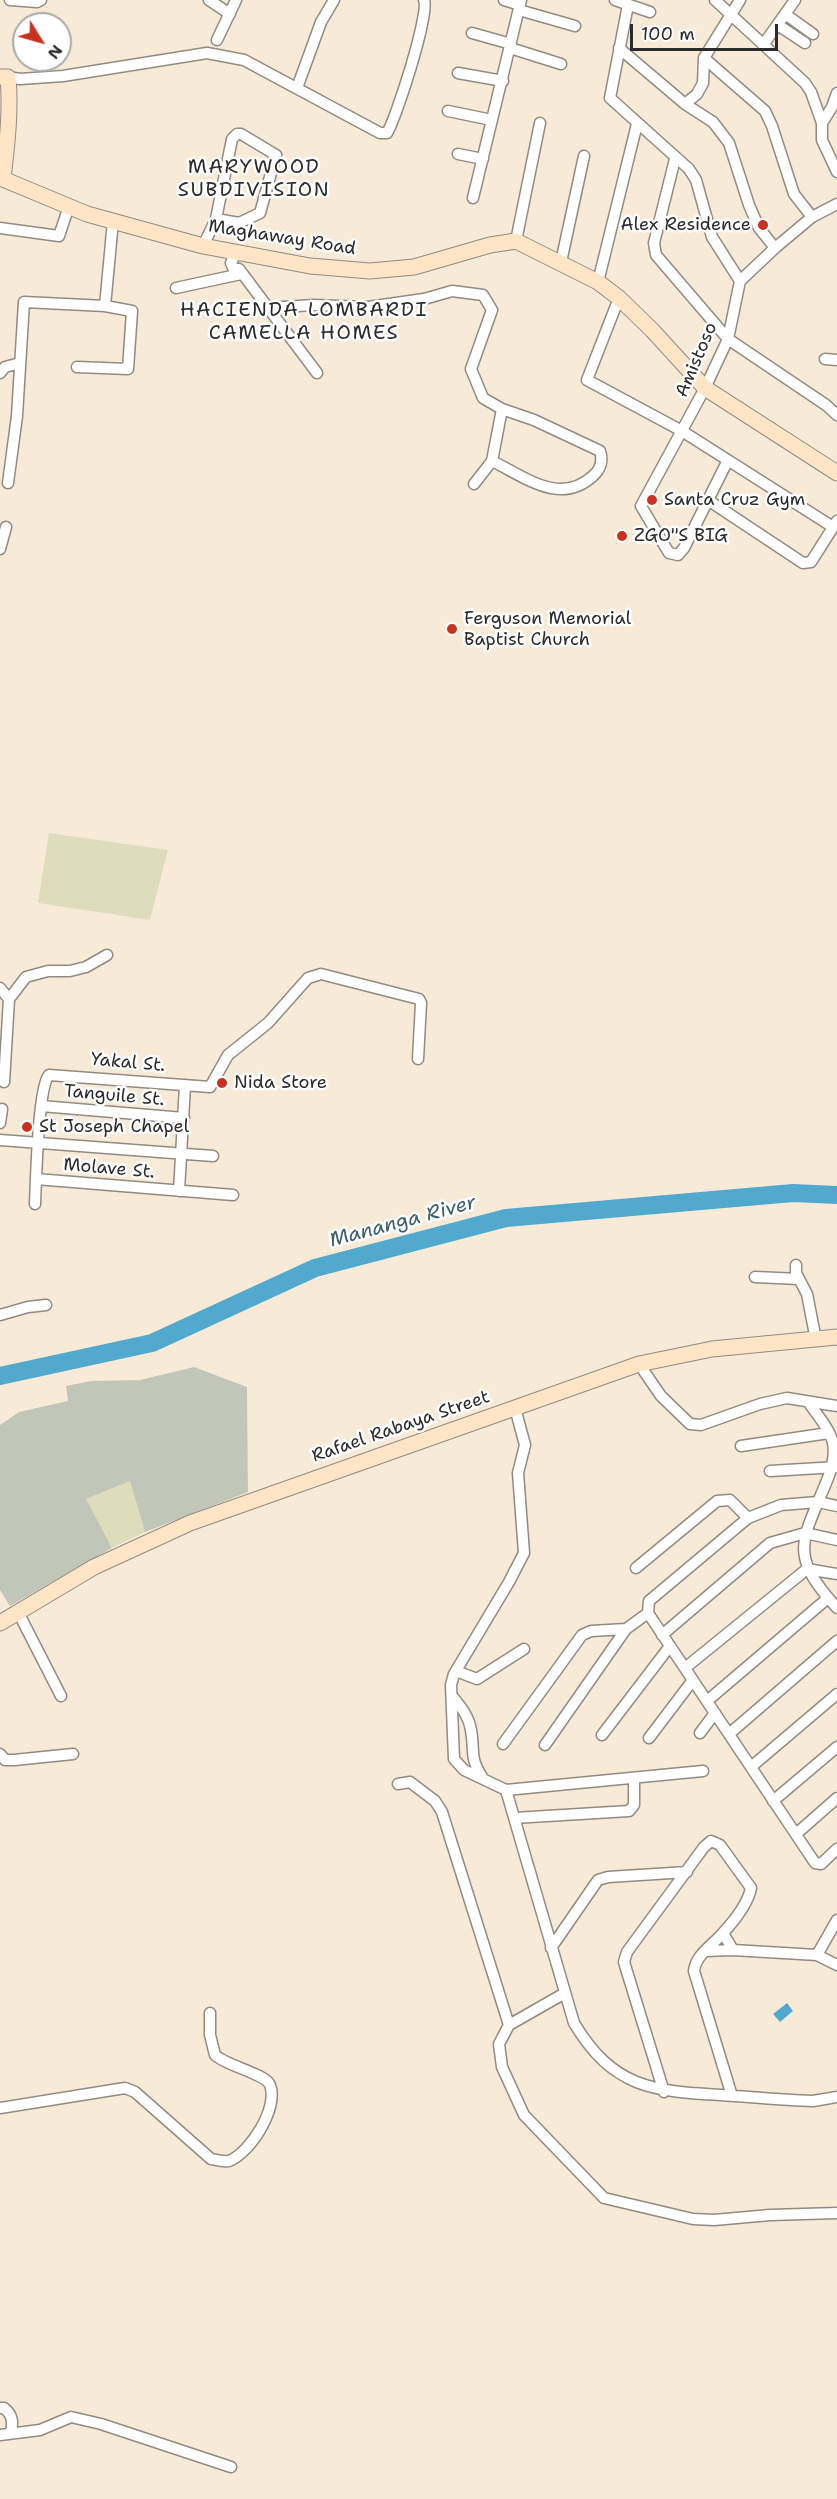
<!DOCTYPE html>
<style>
body{margin:0}
#map{position:relative;width:837px;height:2499px;overflow:hidden;background:#f7ebd8;font-family:"Shantell Sans",sans-serif}
canvas{display:block}
.north{position:absolute;left:12px;top:12px;width:60px;height:60px;box-sizing:border-box;background:#fff;border:2px solid #aaa;border-radius:50%;rotate:127deg;font-size:16px;font-weight:700;line-height:24px;text-align:center;color:#2b2b2b}
.north::after{content:'';display:block;margin:auto;width:21px;height:27px;background:#c8321e;clip-path:polygon(50% 0,100% 100%,50% 72%,0 100%)}
.scale{position:absolute;left:630px;top:24px;width:148px;height:27px;box-sizing:border-box;border:3px solid #2b2b2b;border-top:0;padding-left:8px;font-size:18px;line-height:21px;white-space:nowrap;color:#2b2b2b;-webkit-text-stroke:4px #fff;paint-order:stroke}
</style>
<div id="map">
<canvas width="837" height="2499"></canvas>
<div class="north">N</div>
<div class="scale">100 m</div>
</div>
<script>
const context = document.querySelector('canvas').getContext('2d');
context.lineJoin = 'round';
function paint(path, color) {
  context.fillStyle = color;
  context.fill(path, 'evenodd');
}
function strokePath(path, color, width, dash) {
  context.strokeStyle = color;
  context.lineWidth = width;
  context.lineCap = dash ? 'butt' : 'round';
  context.setLineDash(dash || []);
  context.stroke(path);
}
function drawText(font, color, halo, rows, align = 'center') {
  context.font = font + ' "Shantell Sans",sans-serif';
  context.lineWidth = 5;
  context.setLineDash([]);
  context.textBaseline = 'middle';
  context.strokeStyle = halo;
  context.fillStyle = color;
  for (const [text, x, y, turn = 0] of rows) {
    context.save();
    context.translate(x, y);
    context.rotate((+turn || 0) * Math.PI / 180);
    context.textAlign = isNaN(turn) ? turn : align;
    if (halo) context.strokeText(text, 0, 0);
    context.fillText(text, 0, 0);
    context.restore();
  }
}
paint(new Path2D(`
 M49 833 168 850 150 920 38 903Z
 M130 1481 145 1532 112 1548 85 1499Z`), '#ddddbc');
paint(new Path2D(`
 M194 1367 247 1387 248 1492 145 1532 130 1481 86 1499 112 1548 10 1606 0 1590V1425L19 1412 68 1401 66 1386 91 1381 140 1380Z`), '#c2c6b9');
paint(new Path2D(`
 M787 2003 793 2011 780 2022 773 2014Z`), '#51aace');
strokePath(new Path2D(`
 M0 1376 152 1343 315 1268 506 1218 793 1193 837 1195`), '#51aace', 18);
const street = new Path2D(`
 M10 0 37 2 41 0
 M209 0 230 14
 M504 0 520 5
 M615 0 650 12
 M715 0 805 83 811 92 822 123V140L837 172
 M628 5 610 98 689 169 696 180 712 237 740 281
 M519 10 575 26
 M785 14 813 34
 M778 25 805 43
 M472 33 511 44
 M217 40 236 0
 M763 45 795 0
 M510 48 561 64
 M619 48 685 104 713 122 729 143 749 205 759 228 775 248
 M704 58 765 111 772 126 794 194 812 217
 M458 73 503 81
 M8 77 20 79 63 76 207 53 244 60 380 133H387C396 119 430 13 424 0
 M297 88 321 22 334 0
 M685 104 697 94 703 83 704 58 740 0
 M448 111 492 120
 M822 123 832 107 837 93
 M458 154 483 159
 M675 159 654 243 656 255 728 339 826 405 837 415
 M473 198 521 0
 M0 228 59 236 69 206
 M516 241 540 123
 M203 246 216 219 232 139 237 134H241L276 155 260 213 239 223 216 219
 M229 251 233 259 231 263 234 270 239 269 317 373
 M561 262 584 156
 M598 282 637 124
 M176 288 241 274
 M619 298 587 380 682 431 833 527
 M105 306 113 221
 M268 308 313 305 368 307 424 299 452 291 483 295 492 310 471 369 483 398 502 409 534 420 600 451C603 460 601 469 593 476 560 506 525 477 492 461
 M825 359 837 360
 M0 373 5 367 20 363
 M727 462 684 548 678 555 669 553 641 506 705 388 728 339 740 281 775 248 812 217 837 204
 M8 483 17 416 24 302 105 306 132 311 128 369 77 367
 M474 484 492 461 502 409
 M708 500 803 563 811 562 837 521
 M0 549 6 527
 M0 988 9 999
 M4 1082 9 999 26 977 48 971H70L86 967 107 955
 M41 1106 184 1118
 M0 1123 2 1109
 M0 1140 213 1156
 M36 1179 233 1195
 M179 1191 185 1085
 M35 1204C36 1182 38 1087 49 1075L210 1087 228 1055 268 1023 308 978 321 974 419 999 421 1003 418 1059
 M796 1265V1273L807 1294 816 1340
 M755 1277 799 1279
 M0 1315 28 1307 46 1305
 M639 1364 661 1396 690 1424 701 1425 760 1404 787 1398 837 1406
 M809 1403C817 1415 830 1429 833 1443 836 1457 831 1471 826 1483 801 1543 789 1555 837 1608
 M515 1408 525 1445 518 1473 524 1553 509 1582 454 1674 451 1685 454 1759 464 1770 506 1790 703 1771
 M741 1446 829 1433
 M770 1471 837 1467
 M837 1506 818 1502 781 1505 748 1518 649 1601 648 1613 815 1863 821 1864 837 1849
 M636 1568 717 1501 730 1500 748 1518
 M18 1612 61 1696
 M662 1635 770 1543 805 1533 837 1540
 M685 1668 807 1569 837 1574
 M456 1671 477 1679 524 1649
 M452 1696C460 1706 469 1716 471 1730 475 1752 469 1756 482 1777
 M707 1701 828 1598
 M700 1733 715 1713
 M729 1734 837 1641
 M602 1735 670 1646
 M649 1738 693 1680
 M503 1744 582 1635 591 1631 626 1629
 M545 1745 626 1629 648 1613
 M0 1754 5 1760H14L73 1754
 M751 1767 837 1694
 M398 1784 410 1782 435 1801 442 1812 509 2025
 M506 1790 574 2023C613 2088 652 2091 721 2095 752 2097 782 2100 813 2101L837 2097
 M773 1801 837 1747
 M514 1818 629 1811 634 1805V1778
 M796 1834 837 1798
 M551 1948 598 1880 608 1877 687 1872
 M733 1950 817 1955 837 1965
 M705 1951 733 1950 723 1933
 M817 1955 837 1920
 M565 1993 509 2025 499 2044 502 2067 524 2115 604 2198 693 2219 714 2220 770 2215 837 2213
 M664 2092 624 1962 627 1952 704 1847 711 1841 720 1845 751 1888C748 1904 734 1921 723 1933 713 1945 696 1954 694 1971L732 2096
 M0 2108 125 2088 135 2092 211 2159C216 2160 224 2162 229 2161 250 2153 279 2108 270 2085 266 2074 227 2066 215 2055L210 2035V2013
 M0 2408H4C13 2415 13 2422 11 2433
 M0 2435 40 2430 71 2417 101 2424 231 2467`);
const secondary = new Path2D(`
 M0 77H8C11 111 7 145 3 179L87 214 203 246 310 266 370 271 414 267 490 245 516 241 598 282 619 298 652 330 705 388 837 473
 M0 1623 94 1567 190 1523 639 1364 712 1349 837 1337`);
strokePath(street, '#918b82', 13);
strokePath(secondary, '#918b82', 17);
strokePath(street, '#fff', 10);
strokePath(secondary, '#fde5c5', 15);
for (const [x, y, r, color] of [
 [763,225,6,"#c8321e"],
 [652,500,6,"#c8321e"],
 [622,536,6,"#c8321e"],
 [452,629,6,"#c8321e"],
 [222,1083,6,"#c8321e"],
 [27,1127,6,"#c8321e"]
]) {
  const dot = new Path2D();
  dot.arc(x, y, r, 0, 2 * Math.PI);
  context.fillStyle = color;
  context.fill(dot);
  strokePath(dot, '#fff', 2);
}
drawText('18px', '#2b2b2b', '#fff', [
 ["Alex Residence",751,225,"right"],
 ["Santa Cruz Gym",664,500],
 ["ZGO\"S BIG",634,536],
 ["Ferguson Memorial",464,619],
 ["Baptist Church",464,640],
 ["Nida Store",234,1083],
 ["St Joseph Chapel",39,1127]
], 'left');
drawText('18px', '#2b2b2b', '#fff', [
 ["Maghaway Road",282,238,9],
 ["Amistoso",697,360,-67],
 ["Yakal St.",128,1063,5],
 ["Tanguile St.",114,1096,5],
 ["Molave St.",109,1169,5],
 ["Rafael Rabaya Street",401,1427,-19]
]);
context.letterSpacing = '1.5px';
drawText('20px', '#2b2b2b', '#fff', [
 ["MARYWOOD",254,168],
 ["SUBDIVISION",254,191],
 ["HACIENDA LOMBARDI",304,311],
 ["CAMELLA HOMES",304,334]
]);
context.letterSpacing = '0px';
drawText('italic 20px', '#3a5e6c', '#fff', [
 ["Mananga River",403,1222,-15]
]);
</script>
